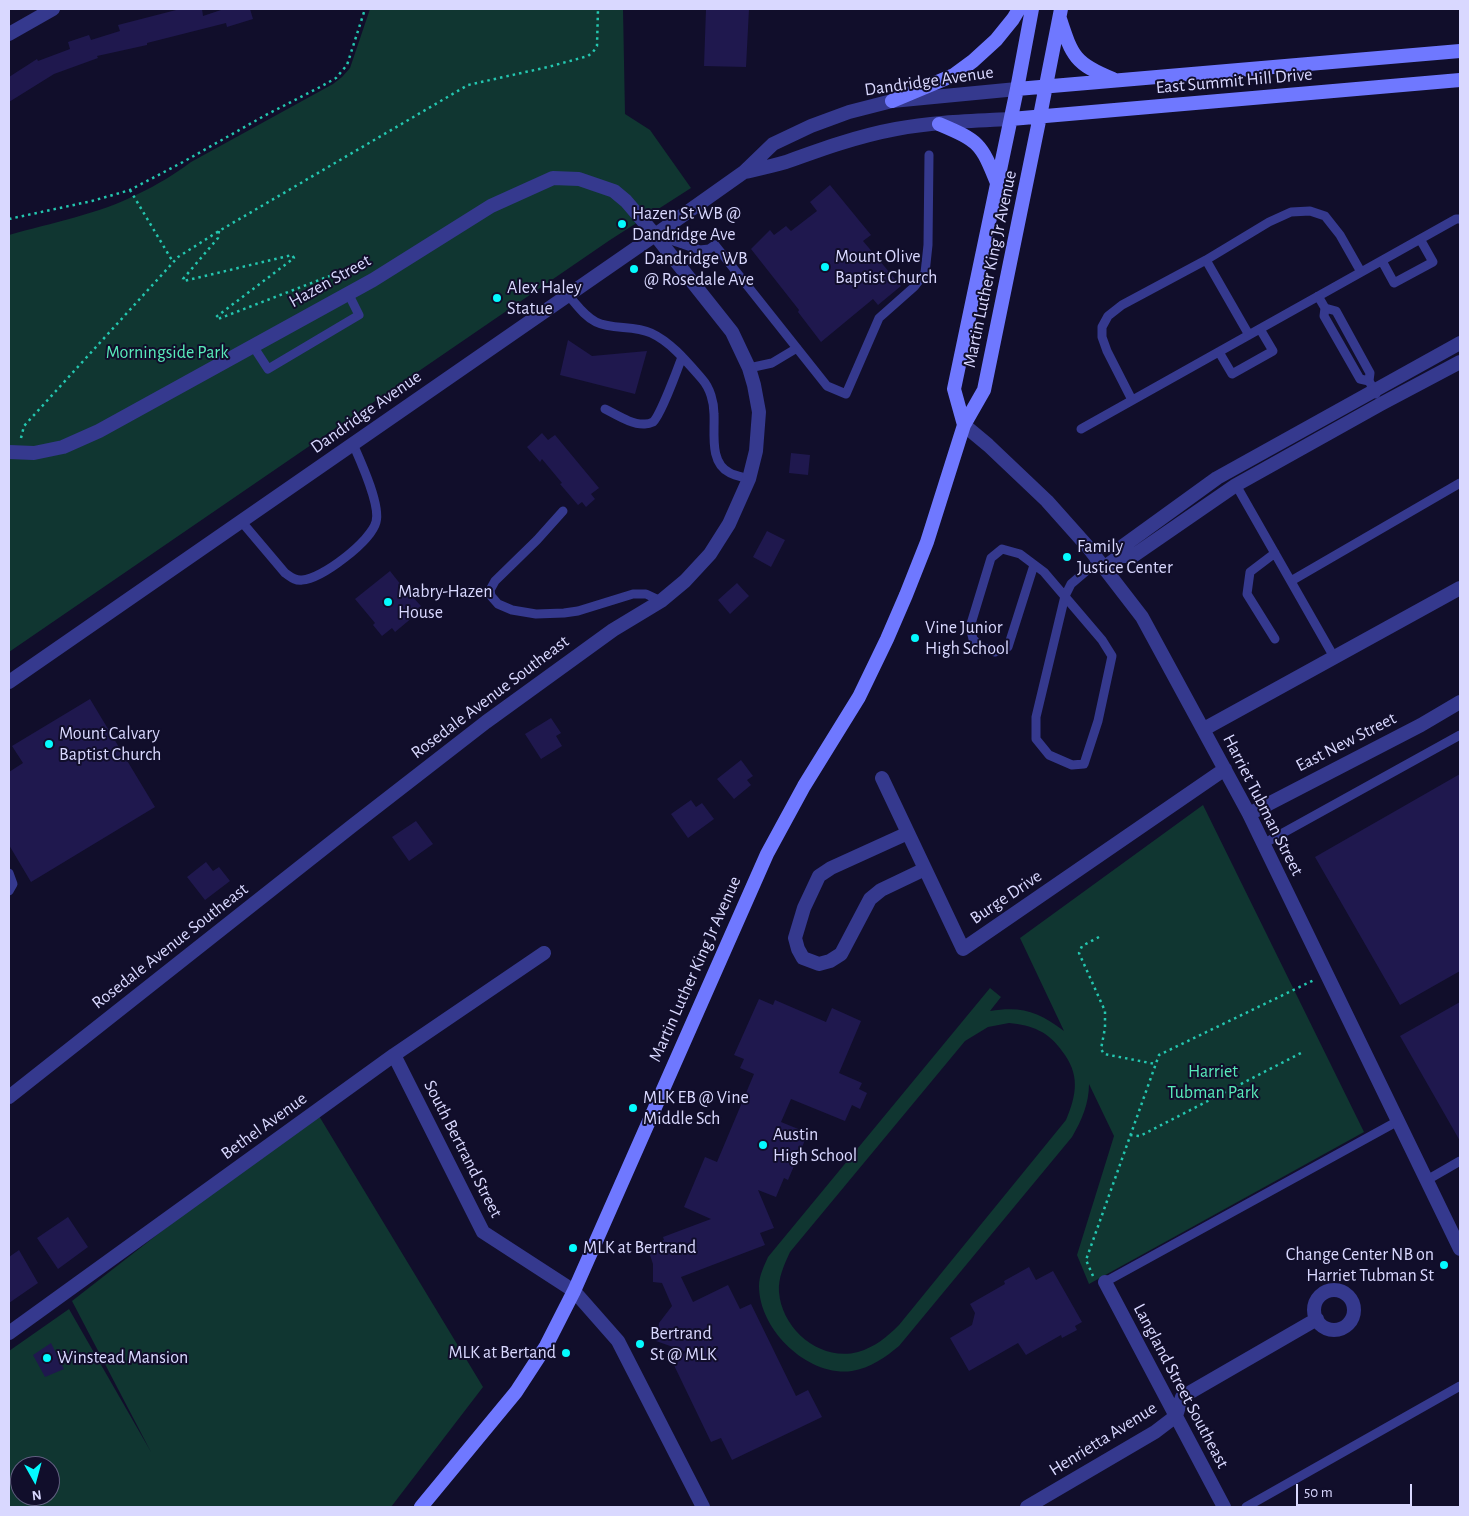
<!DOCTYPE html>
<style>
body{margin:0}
#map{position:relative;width:1469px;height:1516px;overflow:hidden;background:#110e2b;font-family:"Alegreya Sans",sans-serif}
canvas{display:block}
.frame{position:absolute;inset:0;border:10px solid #d9d8ff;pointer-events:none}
.north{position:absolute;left:10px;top:1456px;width:50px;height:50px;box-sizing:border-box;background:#110e2b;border:1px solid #615f80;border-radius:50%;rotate:173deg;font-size:14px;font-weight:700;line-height:20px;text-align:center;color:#d9d8ff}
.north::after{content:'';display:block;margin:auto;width:18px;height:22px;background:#04fbff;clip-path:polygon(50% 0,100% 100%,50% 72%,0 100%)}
.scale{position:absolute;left:1296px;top:1484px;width:116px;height:22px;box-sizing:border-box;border:2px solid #d9d8ff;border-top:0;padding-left:6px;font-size:15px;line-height:18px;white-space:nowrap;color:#d9d8ff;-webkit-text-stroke:4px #110e2b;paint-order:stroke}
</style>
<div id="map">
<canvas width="1469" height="1516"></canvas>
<div class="frame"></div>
<div class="north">N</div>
<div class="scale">50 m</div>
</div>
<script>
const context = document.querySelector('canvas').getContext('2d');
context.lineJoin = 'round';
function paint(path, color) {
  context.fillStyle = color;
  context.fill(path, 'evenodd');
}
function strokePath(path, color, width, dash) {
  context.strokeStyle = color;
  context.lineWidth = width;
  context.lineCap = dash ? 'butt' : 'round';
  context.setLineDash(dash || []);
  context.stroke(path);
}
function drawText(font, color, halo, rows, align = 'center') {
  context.font = font + ' "Alegreya Sans",sans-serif';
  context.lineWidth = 4;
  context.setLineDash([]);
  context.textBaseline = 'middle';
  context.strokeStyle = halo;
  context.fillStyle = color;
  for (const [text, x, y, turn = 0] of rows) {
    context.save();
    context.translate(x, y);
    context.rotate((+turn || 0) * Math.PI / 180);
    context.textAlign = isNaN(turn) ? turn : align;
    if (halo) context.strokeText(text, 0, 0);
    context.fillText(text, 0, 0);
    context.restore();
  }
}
paint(new Path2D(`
 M370 9H623L625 114 650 130 691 188 610 240 9 652V235C51 223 99 214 138 194 157 185 175 174 191 162L333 84 342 77 350 68Z
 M1203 805 1364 1132 1089 1284 1077 1255 1114 1136 1089 1084C1089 1103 1082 1120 1072 1137L899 1346C886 1357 870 1368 852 1371 808 1377 759 1330 759 1286 759 1276 764 1266 768 1257L990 988 1001 997 990 1011C1023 1006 1038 1012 1064 1031L1020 938ZM1009 1023C1032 1025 1049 1032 1062 1051 1080 1074 1077 1094 1066 1120L899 1325C887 1337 875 1347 858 1352 821 1362 782 1330 779 1292 778 1278 784 1265 790 1252L965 1041 988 1027Z
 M316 1111 483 1387 391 1507H9V1351L69 1309 151 1452 72 1301ZM20 1466H50V1496H20Z`), '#103631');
paint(new Path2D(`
 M180 9H202L203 16 224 9H250L253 19 227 27 226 23 147 43V45L97 56 98 58 54 74 9 102V77L37 59 38 61 70 49 68 42 89 35 91 40 120 31 118 25Z
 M706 9H749L746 67 704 66Z
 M830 185 871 235 863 241 901 286 878 305 873 299 821 342 798 312 799 310 751 249 770 230 774 235 786 226 791 231 817 211 810 202Z
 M568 340 592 356 647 351 635 394 560 375Z
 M542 433 548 440 555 435 599 488 591 494 595 499 586 507 582 502 578 505 560 484 562 483 542 459 540 462 527 447Z
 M791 453 810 455 808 475 789 473Z
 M767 531 785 540 771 567 753 557Z
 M390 571 409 595 410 594 421 606 411 614 413 617 395 632 392 628 382 636 373 625 375 623 355 599Z
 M737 583 749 596 730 614 718 600Z
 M90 699 155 807 31 882 9 845V772L23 763 12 746Z
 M551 718 561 733 556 736 562 746 541 759 525 734Z
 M741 760 753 776 747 780 751 785 734 799 717 779Z
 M1460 774V971L1400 1005 1315 857Z
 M691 800 696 807 702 803 714 819 688 838 671 814Z
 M416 821 433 844 409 861 392 837Z
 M206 862 213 871 219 867 230 881 205 900 187 877Z
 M759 999 773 1005 775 1000 826 1022 832 1008 861 1021 839 1073 862 1083 859 1089 867 1093 860 1109 852 1105 845 1121 791 1099 781 1122 808 1133 788 1180 784 1178 776 1197 758 1190 774 1228 760 1233 765 1245 681 1277 693 1302 728 1285 740 1309 751 1304 796 1396 808 1390 822 1417 732 1460 721 1438 711 1442 671 1359 687 1352 656 1341 659 1323 672 1306 662 1283 653 1282V1264L647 1246 664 1240 663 1237 711 1219 684 1207 705 1157 717 1162 754 1074 740 1068 744 1059 734 1055Z
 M1460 1002V1141L1400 1036Z
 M68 1217 88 1247 58 1269 37 1238Z
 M19 1250 38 1283 9 1303V1257Z
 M1029 1267 1036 1280 1053 1271 1082 1322 1075 1326 1077 1330 1062 1338 1061 1335 1026 1355 1018 1343 969 1371 950 1338 972 1325 975 1313 970 1304 1005 1284 1004 1281Z
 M51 1343 64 1369 45 1377 33 1355Z`), '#1f184e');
strokePath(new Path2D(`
 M130 190 173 262
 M9 219 92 201 130 190 183 162 264 116 322 86 336 78 347 65 365 9
 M219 231 218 238 183 279 184 281 292 255 294 258 216 317 218 319 353 267 359 271
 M21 438 24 426 178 257 219 231 468 85 548 67 588 56 593 52 597 46 598 9
 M1099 937 1082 946 1079 953 1105 1011V1028L1101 1049 1104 1054 1155 1064
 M1130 1135 1140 1136 1301 1053
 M1093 1276 1086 1260 1159 1055 1314 980`), '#24c7b0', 2.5, [2.5, 4]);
strokePath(new Path2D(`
 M656 235 700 250 709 249 715 245 827 386 846 394 879 318 914 287 925 273 928 245 929 155
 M1206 260 1249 335
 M1382 261 1394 283 1433 262 1420 239
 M568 295C577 305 584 316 596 322 612 330 634 325 651 333 671 342 688 363 702 379 710 388 714 402 714 414 715 433 709 463 730 473 736 476 743 477 749 479
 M1318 296 1325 308 1324 316 1360 379 1369 381
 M1325 308 1336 311 1370 373 1369 381 1376 394
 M253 346 268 369 359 315 348 293
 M1219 352 1232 374 1273 351 1260 329
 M749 368 772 363 797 348
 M1132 400 1107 351 1102 337V327L1108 316 1122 305 1206 260 1269 222 1291 212 1310 211 1325 216 1340 235 1361 272
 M605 409C617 415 632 425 645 424 647 424 651 423 653 422 660 416 678 368 682 357
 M1081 429 1456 219H1460
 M1236 485 1334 657
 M563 511 537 540 495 581 490 590 491 596 498 604 512 610 536 614 564 613 578 611 633 594H646L661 601
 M241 521 285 573C291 577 295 581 302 580 322 579 371 541 376 522 381 505 360 460 353 444
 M1275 553 1250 572 1247 594 1275 639
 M1034 565 1008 647 995 652 981 647 973 639 970 627 991 558 1002 549 1020 554 1044 572 1102 640 1112 656 1098 721 1084 764 1072 765 1049 755 1036 739V717L1065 596 1071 584 1099 560
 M1291 581 1460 483
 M1263 844 1460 735
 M9 873 13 884 9 891
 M1427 1180 1460 1161
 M1105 1282 1398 1121
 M1246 1507 1460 1386`), '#35398e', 9);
strokePath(new Path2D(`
 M9 34 53 9
 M964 425 988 445 1047 501 1088 547 1142 617 1249 814 1460 1249
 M9 452 34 453 63 447 99 431 373 280 491 206 553 178 579 179 614 191 626 201 655 235 732 332 749 368 754 385 759 412 756 451 749 479 729 524 710 554 685 581 661 601 613 630 486 722 352 826 9 1097
 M1120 556H1133L1236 485 1381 404 1460 362
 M1105 567 1120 556 1123 546 1217 478 1460 343
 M1204 729 1460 588
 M882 778 963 949 1225 769
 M1249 814 1421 725 1460 702
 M908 833 831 868 819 876 804 908 795 938 798 949 803 958 819 964 830 961 841 954 870 899 881 890 925 869
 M394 1055 483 1232 574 1291 618 1341 703 1507
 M1105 1282 1224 1507
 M1314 1310a20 20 0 1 1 40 0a20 20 0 1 1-40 0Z
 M9 1333 394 1055 544 953
 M1027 1507 1155 1432 1176 1416 1182 1397 1317 1319`), '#35398e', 14);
strokePath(new Path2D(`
 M745 172C758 169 772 166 786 162 822 149 858 136 896 129 933 122 973 121 1011 119
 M9 682 655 235 744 172 773 144 811 126 849 112 892 101 1017 89`), '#35398e', 14);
strokePath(new Path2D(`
 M1060 19C1072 56 1075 64 1113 79
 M1017 89 1460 51
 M892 101 954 75 973 61 996 40 1013 19 1019 9
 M1011 119 1460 80
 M939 124C979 141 981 143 997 183
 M964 425 954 389 1017 89 1032 9
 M421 1507 516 1392 546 1346 574 1291 767 854 804 786 859 697 887 639 906 595 927 542 964 425 984 390 1040 116 1061 9`), '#6f78ff', 14);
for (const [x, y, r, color] of [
 [622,224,5,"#04fbff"],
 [825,267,5,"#04fbff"],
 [634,269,5,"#04fbff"],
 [497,298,5,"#04fbff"],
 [1067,557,5,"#04fbff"],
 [388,602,5,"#04fbff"],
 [915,638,5,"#04fbff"],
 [49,744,5,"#04fbff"],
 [633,1108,5,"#04fbff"],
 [763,1145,5,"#04fbff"],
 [573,1248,5,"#04fbff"],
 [1444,1265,5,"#04fbff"],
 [640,1344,5,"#04fbff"],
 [566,1353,5,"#04fbff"],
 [47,1358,5,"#04fbff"]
]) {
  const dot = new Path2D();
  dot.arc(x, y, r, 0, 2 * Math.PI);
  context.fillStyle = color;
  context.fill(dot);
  strokePath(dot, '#110e2b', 2);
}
drawText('18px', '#d9d8ff', '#110e2b', [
 ["Dandridge Avenue",929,81,-8],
 ["East Summit Hill Drive",1234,81,-5],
 ["Martin Luther King Jr Avenue",990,269,-78],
 ["Hazen Street",330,281,-29],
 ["Dandridge Avenue",366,412,-35],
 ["Rosedale Avenue Southeast",490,697,-37],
 ["East New Street",1346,742,-27],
 ["Harriet Tubman Street",1263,805,63],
 ["Burge Drive",1006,897,-34],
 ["Rosedale Avenue Southeast",170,946,-38],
 ["Martin Luther King Jr Avenue",695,969,-66],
 ["Bethel Avenue",264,1126,-36],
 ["South Bertrand Street",463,1149,63],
 ["Langland Street Southeast",1181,1386,62],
 ["Henrietta Avenue",1103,1439,-32]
]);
drawText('18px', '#d9d8ff', '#110e2b', [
 ["Hazen St WB @",632,214],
 ["Dandridge Ave",632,235],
 ["Mount Olive",835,257],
 ["Baptist Church",835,278],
 ["Dandridge WB",644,259],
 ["@ Rosedale Ave",644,280],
 ["Alex Haley",507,288],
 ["Statue",507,309],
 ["Family",1077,547],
 ["Justice Center",1077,568],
 ["Mabry-Hazen",398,592],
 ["House",398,613],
 ["Vine Junior",925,628],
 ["High School",925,649],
 ["Mount Calvary",59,734],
 ["Baptist Church",59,755],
 ["MLK EB @ Vine",643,1098],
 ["Middle Sch",643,1119],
 ["Austin",773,1135],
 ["High School",773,1156],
 ["MLK at Bertrand",583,1248],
 ["Change Center NB on",1434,1255,"right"],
 ["Harriet Tubman St",1434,1276,"right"],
 ["Bertrand",650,1334],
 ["St @ MLK",650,1355],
 ["MLK at Bertand",556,1353,"right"],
 ["Winstead Mansion",57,1358]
], 'left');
drawText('18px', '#58ebba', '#110e2b', [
 ["Morningside Park",167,353],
 ["Harriet",1213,1072],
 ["Tubman Park",1213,1093]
]);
</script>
